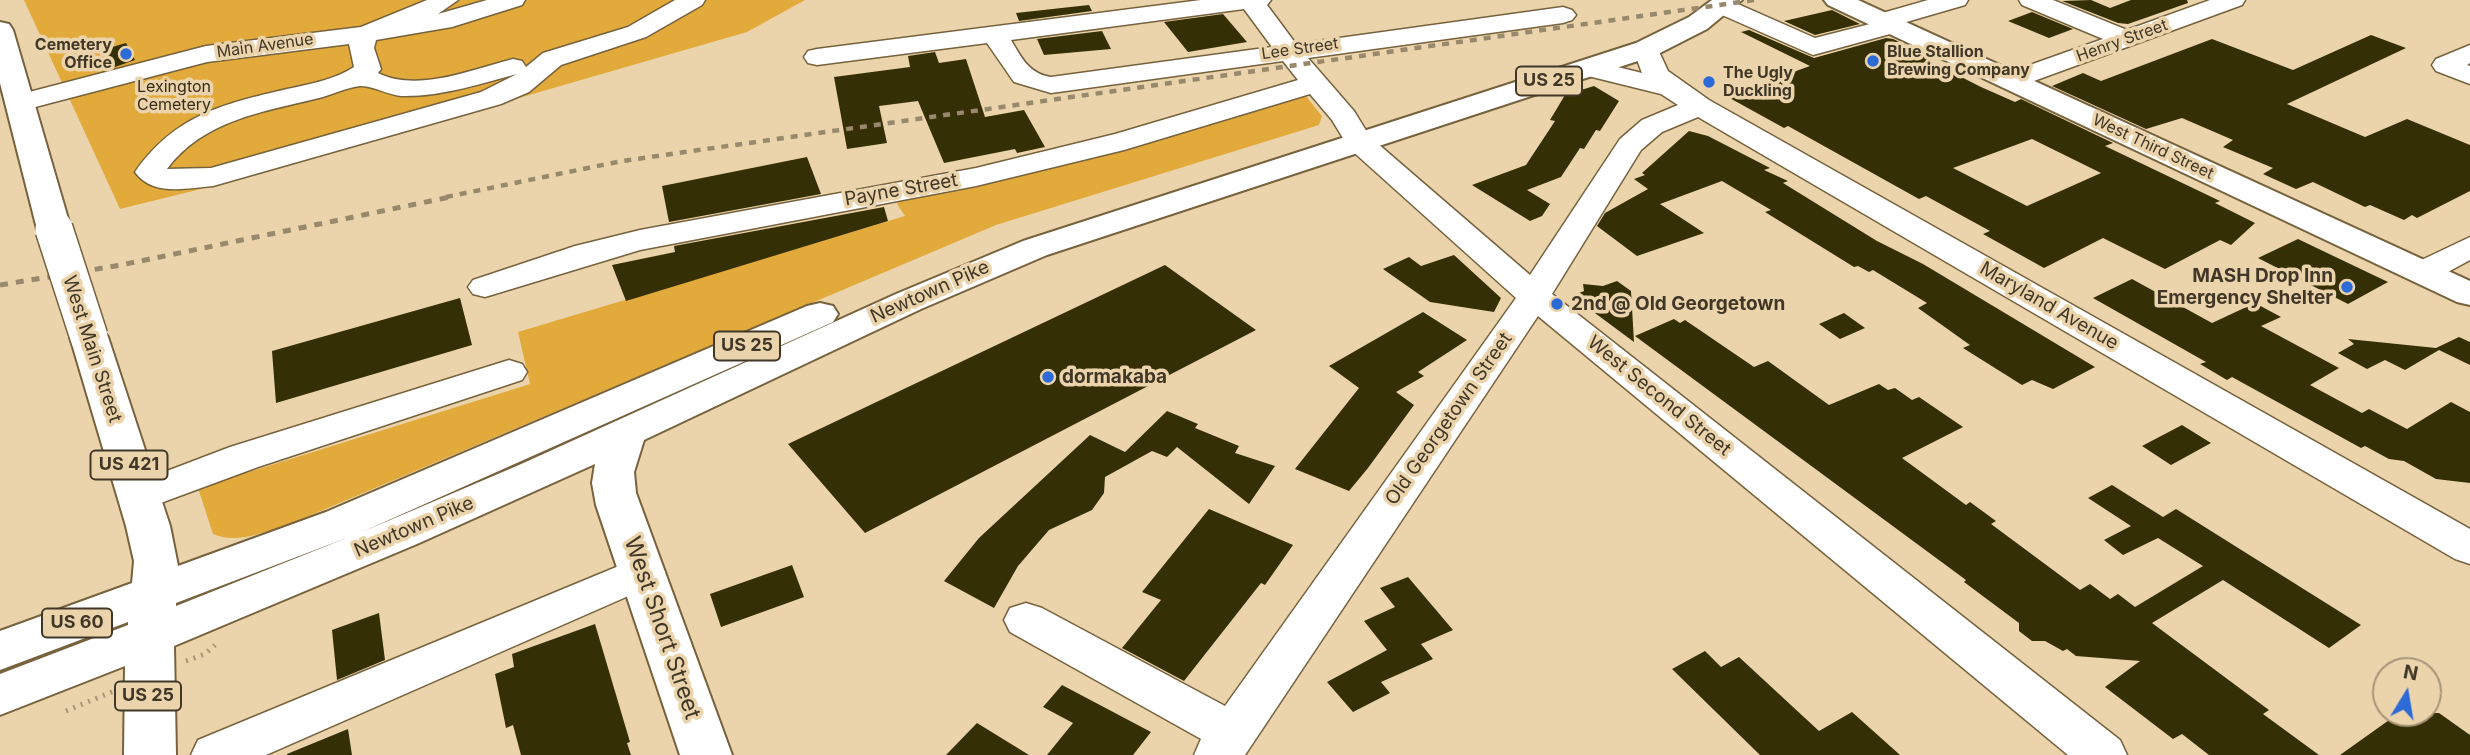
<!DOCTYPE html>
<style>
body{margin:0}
#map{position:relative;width:2470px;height:755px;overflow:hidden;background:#ebd4ac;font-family:Inter,sans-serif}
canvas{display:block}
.north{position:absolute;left:2372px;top:657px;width:70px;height:70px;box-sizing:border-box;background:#ebd4ac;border:2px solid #a79577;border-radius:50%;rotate:11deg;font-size:19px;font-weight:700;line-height:28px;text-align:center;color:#403727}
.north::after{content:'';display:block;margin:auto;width:24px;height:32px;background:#2c6ad7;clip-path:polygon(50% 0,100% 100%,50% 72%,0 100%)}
</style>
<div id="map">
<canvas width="2470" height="755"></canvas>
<div class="north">N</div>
</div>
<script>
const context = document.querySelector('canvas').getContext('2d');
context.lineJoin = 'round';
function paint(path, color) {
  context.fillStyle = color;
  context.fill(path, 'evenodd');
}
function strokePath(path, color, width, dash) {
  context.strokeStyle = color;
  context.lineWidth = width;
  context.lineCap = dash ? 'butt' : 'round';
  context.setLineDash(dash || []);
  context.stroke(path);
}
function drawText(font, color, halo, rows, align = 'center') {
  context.font = font + ' Inter,sans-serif';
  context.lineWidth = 7;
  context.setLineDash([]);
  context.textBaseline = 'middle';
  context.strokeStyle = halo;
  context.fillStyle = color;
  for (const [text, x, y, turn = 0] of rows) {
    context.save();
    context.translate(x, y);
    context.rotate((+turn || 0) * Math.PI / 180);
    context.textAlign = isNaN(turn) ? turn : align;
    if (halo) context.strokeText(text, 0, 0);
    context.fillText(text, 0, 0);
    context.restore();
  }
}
paint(new Path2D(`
 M24 0H805L747 32 225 183 120 209Z
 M1305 95 1322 116 1319 125 996 225 283 527C261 533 234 544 213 534L198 488 530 384 518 332 905 216 897 204 901 197Z`), '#e2aa3b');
paint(new Path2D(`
 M2091 0 2110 8 2131 0H2187L2188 3 2128 24 2118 23 2062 1Z
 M1089 5 1092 11 1019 21 1016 13Z
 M1832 10 1860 24 1815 35 1784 21Z
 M2032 12 2073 29 2049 38 2008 21Z
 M1223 14 1247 42 1188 52 1164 22Z
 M1749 30 1814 58 1886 38 1893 39 1930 56 1924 58 1981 87 2015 102 2021 99 2113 143 2105 146 2220 201 2215 203 2255 223 2231 245 2220 240 2165 269 2103 238 2044 268 1983 234 1990 231 1926 196 1919 199 1788 126 1784 128 1726 96 1810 66 1741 32ZM2032 139 2101 173 2027 206 1953 168Z
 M1102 31 1111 49 1044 55 1037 39Z
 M2371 35 2406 48 2287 104 2365 137 2407 119 2470 145V191L2417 218 2412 215 2404 220 2370 205 2365 207 2313 182 2296 189 2263 174 2273 168 2223 147 2233 140 2182 118 2146 129 2052 86 2083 73 2101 81 2212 39 2293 70Z
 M126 43 135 60 112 68 102 50Z
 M935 52 939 63 966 59 985 117 1024 110 1045 147 1017 153 1015 149 944 163 918 101 879 106 887 143 847 149 834 77 910 67 908 56Z
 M1594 86 1619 101 1600 131 1596 130 1584 149 1580 148 1561 177 1527 190 1550 204 1542 216 1530 221 1472 185 1526 165 1555 121 1550 120 1565 95Z
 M1689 131 1708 136 1770 168 1764 170 1788 181 1783 183 1877 241 1923 264 2095 367 2053 389 2032 380 2022 385 1963 348 1970 345 1918 308 1927 303 1873 270 1869 272 1858 266 1854 267 1765 212 1771 210 1722 181 1660 204 1704 233 1637 256 1597 226 1605 213 1648 189 1634 179 1645 175 1642 173Z
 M807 157 821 194 669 222 662 186Z
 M884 207 888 221 626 301 612 265 675 252 674 246Z
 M2298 239 2323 251 2388 282 2348 304 2258 258Z
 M1454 255 1501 298 1494 312 1430 302 1383 269 1409 257 1421 266Z
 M1165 265 1256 330 865 533 788 444Z
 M2132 279 2212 323 2255 303 2281 317 2261 326 2339 368 2310 385 2362 413 2369 409 2407 429 2451 402 2470 412V483L2436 479 2404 461 2389 459 2365 446 2361 448 2232 377 2227 380 2200 364 2206 362 2093 298Z
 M1617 281 1631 291 1634 342 1572 296 1584 291 1583 284 1603 286Z
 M460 298 472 345 276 403 272 351Z
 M1423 312 1467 340 1418 372 1424 376 1396 392 1414 405 1368 468 1349 491 1295 469 1359 388 1329 366Z
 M1844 313 1865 328 1840 339 1819 324Z
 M1674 319 1680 323 1685 320 1754 367 1768 361 1829 405 1879 384 1888 390 1895 388 1912 400 1919 397 1963 427 1902 458 1966 505 1970 502 1996 521 1991 524 2080 590 2090 584 2110 599 2118 594 2135 607 2203 566 2158 538 2123 555 2104 540 2131 526 2088 498 2112 485 2163 517 2176 509 2361 625 2329 648 2223 580 2152 623 2269 710 2263 714 2319 755H2209L2182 734 2173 739 2105 687 2140 661 2076 656 2067 649 2063 651 2045 641H2032L2019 631V623L1964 582 1966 580 1635 336Z
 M2459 337 2470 342V365L2439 350 2405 370 2385 360 2367 369 2338 353 2354 344 2348 339 2436 348Z
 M1167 411 1198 424 1195 428 1239 446 1235 453 1275 466 1249 504 1177 447 1167 457 1152 451 1105 477 1104 493 1092 510 1049 530 1018 566 994 608 944 581 979 538 1090 435 1125 452Z
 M2182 425 2211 443 2171 465 2142 446Z
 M1209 509 1293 545 1265 585 1261 583 1184 681 1122 648 1161 600 1142 592Z
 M792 565 804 597 721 627 710 594Z
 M1408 577 1453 630 1421 644 1433 659 1381 682 1390 693 1353 712 1327 682 1387 650 1364 621 1395 607 1380 588Z
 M379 613 385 660 337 680 332 630Z
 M595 624 630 742 627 743 631 755H521L513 725 506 728 495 674 514 667 512 654Z
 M1705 651 1721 667 1739 657 1819 731 1852 712 1900 755H1760L1672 669Z
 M1062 685 1151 732 1133 755H1047L1073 723 1043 707Z
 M2399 713H2439L2470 735V755H2340Z
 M977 723 1029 755H946Z
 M348 729 352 755H287V754Z`), '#352f05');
const minor = new Path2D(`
 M427 0H458L438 14 487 0H525L522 5 452 27 376 40 374 48 381 69 378 73C418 93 473 69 513 59L522 61 526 67 543 53 628 27 675 0H705L702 5 646 37 561 65 529 92 501 104 213 186C187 188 153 197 135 172 175 115 223 104 287 89 310 84 334 80 354 67L349 44 207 62 20 111 10 109 6 103 10 97 206 46 361 27ZM517 74 481 92 211 168 167 169C203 120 263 112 319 98 331 95 348 87 360 86 372 85 388 95 401 96 441 97 479 84 517 74Z
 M1201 0H1271L1267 5 1296 44 1563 7 1572 10 1576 15 1572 20 1563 23 1308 58 1354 111 1370 137 1530 275 1620 139 1642 120 1678 105 1661 94 1580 74 1576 68 1580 62 1589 60 1642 73 1633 49 1637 43H1655L1668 71 1709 100 2470 529V564L2455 559 1698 117 1662 132 1641 150 1552 294 2120 740 2127 755H2068L1538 316 1245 755H1194L1201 739 1010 632 1004 620 1010 608 1026 603 1042 608 1225 706 1516 298 1349 148 1332 120 1310 94 1124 150 976 186 640 250 485 297 473 294 468 287 473 280 575 246 640 230 976 168 1115 134 1298 80 1283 61 1051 93 1014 82 987 43 817 65 808 63 804 57 808 51 817 49ZM1244 9 1272 47 1051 77C1029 74 1021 57 1011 40Z
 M1716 0 1731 1 1815 38 1870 24 1868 21 1872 16 1928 0H1968L1965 5 1903 23 1905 26 1901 31 1813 55 1713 11 1710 6Z
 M2019 0H2053L2127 30 2210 0H2245L2242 5 2012 89 2002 87 1998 81 2002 75 2103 39 2022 5Z
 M2470 45V63L2467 65 2470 66V84L2436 71 2432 65 2436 59Z
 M2470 237V260L2435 279 2423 282 2411 279 2406 272 2411 265Z
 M509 360 522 364 527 372 522 380 258 467 139 511 125 507 119 497 125 487 230 447Z
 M643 556 658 561 665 572 658 583 266 755H191L198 740Z`);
const major = new Path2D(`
 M1712 0H1742L1707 29 1656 55 1047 255 921 309 644 440 634 472 636 493 732 755H680L596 505 592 483 595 464 417 544 174 646 176 755H124L125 666 0 715V674L128 625V622L0 670V631L132 583 134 561 126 526 70 337 76 329 89 325 102 329 108 337 170 526 178 566 326 512 807 306 820 303 833 306 838 314 833 322 362 532 519 465 896 294 1023 241 1636 43 1689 17ZM349 537 176 606V603Z
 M1824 0H1858L2470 281V305L2457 302 1828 5Z
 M0 22 9 24 13 30 71 229 66 236 54 239 42 236 37 229 0 83Z`);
strokePath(minor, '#76623d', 3);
strokePath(major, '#76623d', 4);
strokePath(new Path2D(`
 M186 661 205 654 215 645
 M66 711 114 691`), '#a89678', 5, [2, 6]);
paint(minor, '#fff');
paint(major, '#fff');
strokePath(new Path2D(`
 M446 197 622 161 1754 0`), '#98886c', 4.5, [7, 7]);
strokePath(new Path2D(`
 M0 285 121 265 455 196`), '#98886c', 5, [8, 8]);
const majorBridge = new Path2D(`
 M54 229 89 337`);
strokePath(majorBridge, '#76623d', 40, []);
strokePath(majorBridge, '#fff', 37);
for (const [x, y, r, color] of [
 [126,54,7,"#2c6ad7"],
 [1873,61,7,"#2c6ad7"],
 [1709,82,7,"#2c6ad7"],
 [2347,287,7,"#2c6ad7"],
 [1557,304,7,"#2c6ad7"],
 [1048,377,7,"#2c6ad7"]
]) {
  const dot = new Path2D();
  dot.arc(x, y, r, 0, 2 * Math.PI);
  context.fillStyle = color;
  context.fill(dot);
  strokePath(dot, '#ebd4ac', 2.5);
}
drawText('16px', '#403727', '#ebd4ac', [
 ["Henry Street",2122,41,-20],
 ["Main Avenue",265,46,-8],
 ["Lee Street",1300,49,-8],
 ["West Third Street",2153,147,25]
]);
drawText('bold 16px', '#403727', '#ebd4ac', [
 ["Cemetery",112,45,"right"],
 ["Office",112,63,"right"],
 ["Blue Stallion",1887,52],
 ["Brewing Company",1887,70],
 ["The Ugly",1723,73],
 ["Duckling",1723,91]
], 'left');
drawText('16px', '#382c17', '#ebd4ac', [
 ["Lexington",174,87],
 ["Cemetery",174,105]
]);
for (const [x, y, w] of [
 [1549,81,66],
 [747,346,66],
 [129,465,77],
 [77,623,70],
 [148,696,66]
]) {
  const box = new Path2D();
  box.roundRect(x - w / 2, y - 14.5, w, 29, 5);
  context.fillStyle = '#ebd4ac';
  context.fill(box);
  strokePath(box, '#403727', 2);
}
drawText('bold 18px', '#403727', null, [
 ["US 25",1549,81],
 ["US 25",747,346],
 ["US 421",129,465],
 ["US 60",77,623],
 ["US 25",148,696]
]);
drawText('19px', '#403727', '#ebd4ac', [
 ["Payne Street",901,190,-10],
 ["Newtown Pike",930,292,-24],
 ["Maryland Avenue",2049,306,30],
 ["West Main Street",92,349,72],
 ["West Second Street",1659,396,39],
 ["Old Georgetown Street",1449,419,-55],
 ["Newtown Pike",414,527,-23]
]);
drawText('bold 19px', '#403727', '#ebd4ac', [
 ["MASH Drop Inn",2333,276,"right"],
 ["Emergency Shelter",2333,298,"right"],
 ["2nd @ Old Georgetown",1571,304],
 ["dormakaba",1062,377]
], 'left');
drawText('23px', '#403727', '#ebd4ac', [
 ["West Short Street",662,628,71]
]);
</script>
